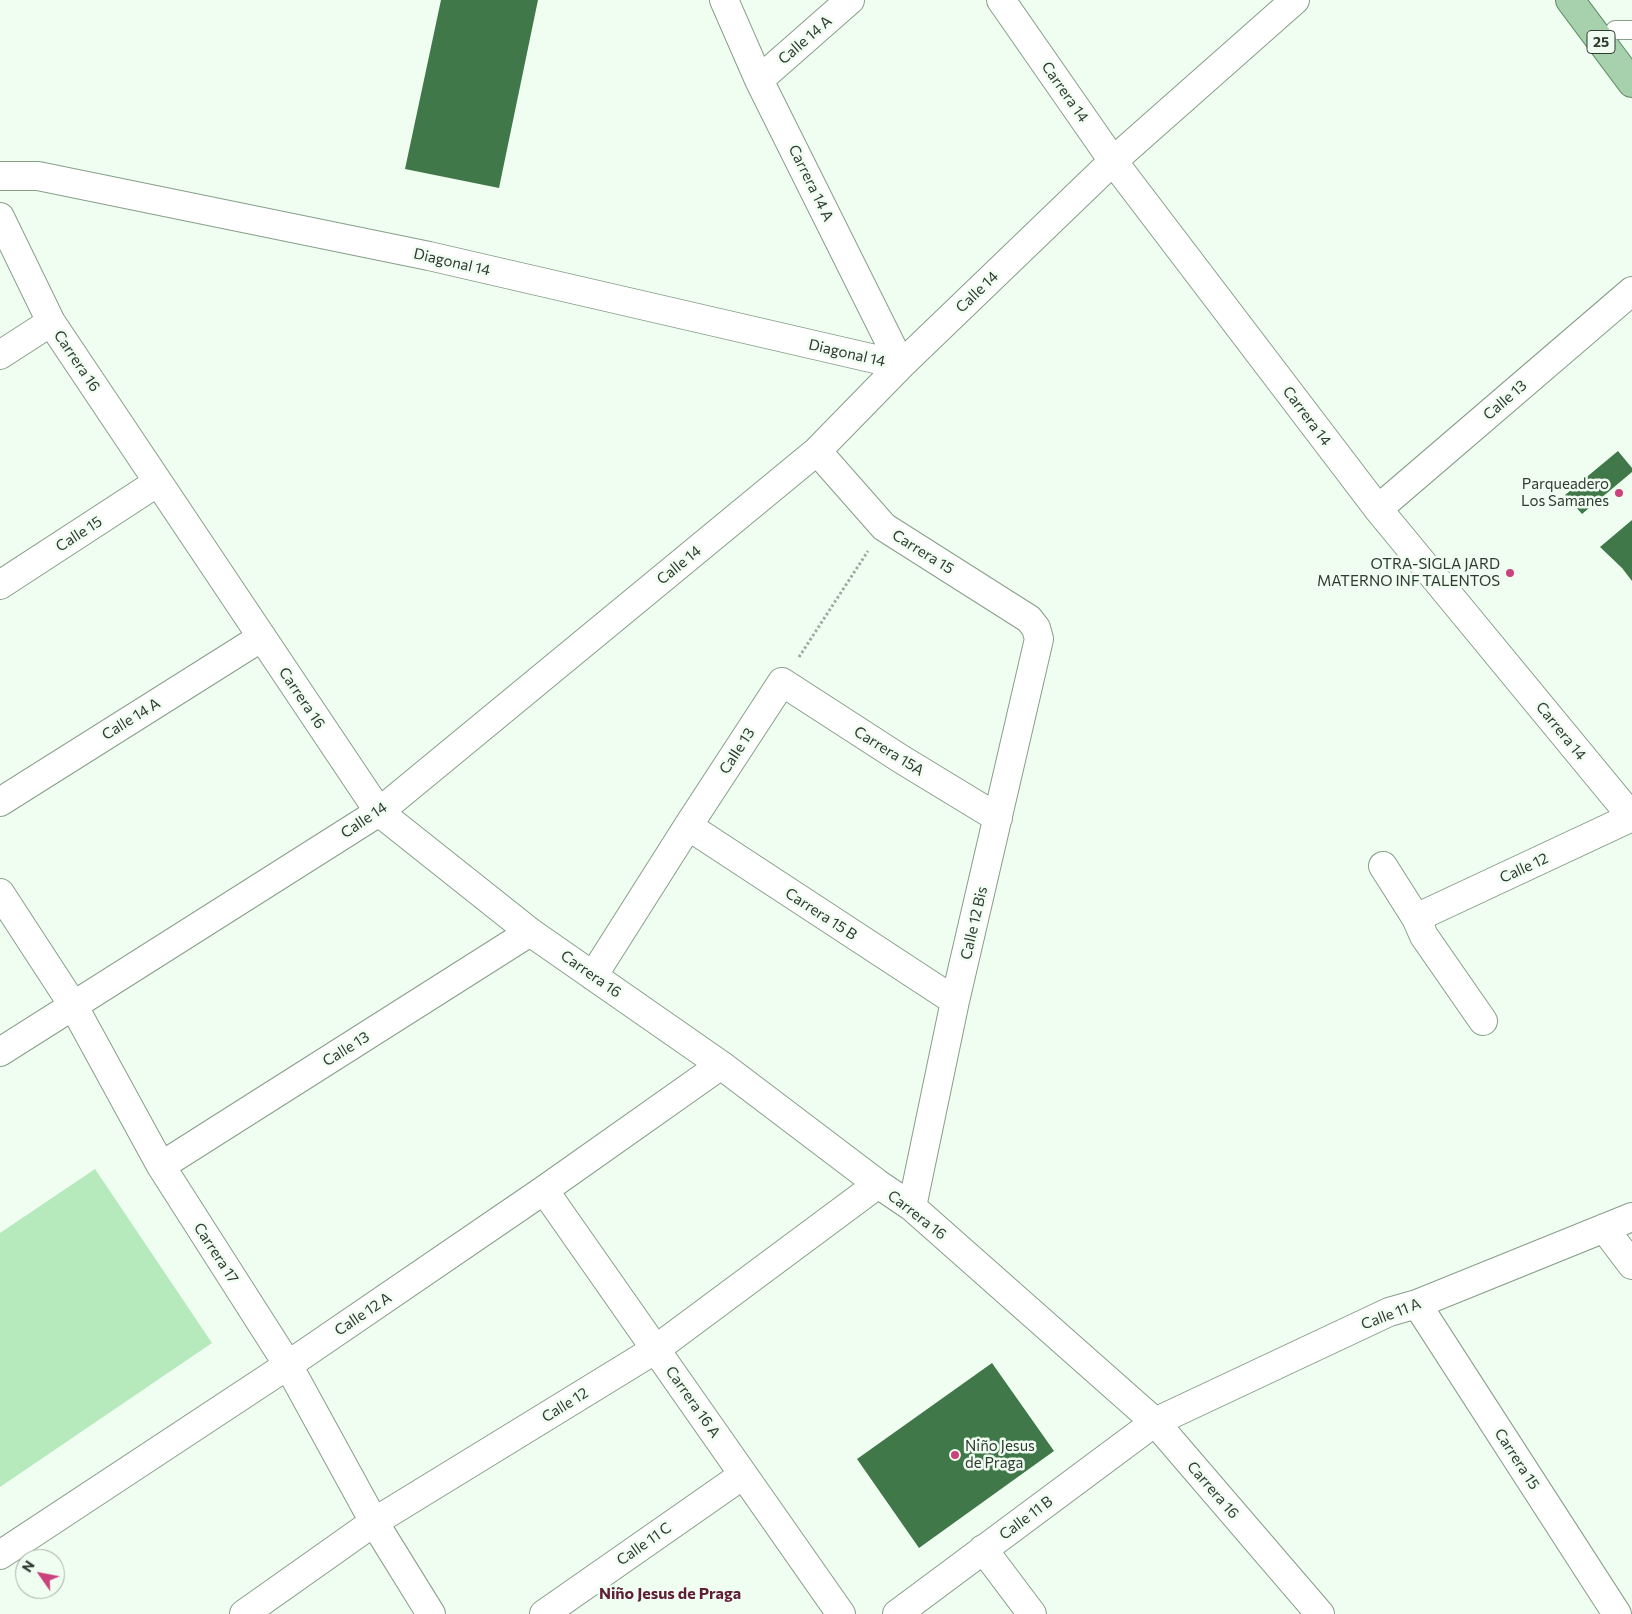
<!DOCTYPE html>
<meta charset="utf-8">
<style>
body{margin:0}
#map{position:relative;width:1632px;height:1614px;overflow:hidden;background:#f0fef1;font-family:Commissioner,sans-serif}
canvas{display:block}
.north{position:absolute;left:15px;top:1549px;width:50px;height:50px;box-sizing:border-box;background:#f0fef1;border:1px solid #a3b0a4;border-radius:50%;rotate:303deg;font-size:14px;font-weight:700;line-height:20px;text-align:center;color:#303a31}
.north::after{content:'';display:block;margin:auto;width:18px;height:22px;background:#cb427d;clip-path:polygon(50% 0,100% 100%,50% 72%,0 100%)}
</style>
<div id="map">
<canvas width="1632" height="1614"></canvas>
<div class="north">N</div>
</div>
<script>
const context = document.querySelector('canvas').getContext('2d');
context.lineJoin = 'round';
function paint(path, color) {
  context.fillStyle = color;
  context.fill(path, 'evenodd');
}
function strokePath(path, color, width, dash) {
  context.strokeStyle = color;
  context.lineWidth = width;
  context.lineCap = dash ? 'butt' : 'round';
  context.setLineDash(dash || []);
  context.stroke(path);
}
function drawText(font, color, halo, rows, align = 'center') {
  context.font = font + ' Commissioner,sans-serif';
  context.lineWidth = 5;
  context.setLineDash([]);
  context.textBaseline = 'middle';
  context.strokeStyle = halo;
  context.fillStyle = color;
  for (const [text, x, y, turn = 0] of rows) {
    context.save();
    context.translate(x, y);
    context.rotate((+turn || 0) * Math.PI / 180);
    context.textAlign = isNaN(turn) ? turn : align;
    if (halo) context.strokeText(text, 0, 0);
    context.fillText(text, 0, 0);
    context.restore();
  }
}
paint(new Path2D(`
 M95 1169 212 1343 0 1487V1233Z`), '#b6e9bc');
paint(new Path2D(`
 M441 0H538L499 188 405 169Z
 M1618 451 1632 468V472L1582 514 1565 495Z
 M1632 520V581L1622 568 1600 547Z
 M992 1363 1054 1451 919 1548 857 1459Z`), '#41784a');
const service = new Path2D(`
 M1615 30H1632`);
const minor = new Path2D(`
 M724 0 759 80 901 365
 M1001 0 1113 161 1378 509 1632 817
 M759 80 850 0
 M0 176H38L429 256 901 365
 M0 217 51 322 379 812 530 932 721 1065 878 1184 912 1207 1155 1422 1320 1614
 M0 355 51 322
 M817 451 884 527 1029 619 1036 628 1039 639 955 1001 912 1207
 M1378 509 1632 291
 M0 585 158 482
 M0 802 262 637
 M688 826 955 1001
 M1383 866 1416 918 1424 936 1483 1021
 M0 893 73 1005 161 1166 288 1365 374 1522 431 1614
 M1416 918 1632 817
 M593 976 688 826 782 682 901 759 998 818
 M0 1052 379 812 817 451 901 365 1113 161 1295 0
 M161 1166 530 932
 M544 1190 841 1614
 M1604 1228 1632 1265
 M1417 1304 1617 1614
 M983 1549 1032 1614
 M0 1555 288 1365 544 1190 721 1065
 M244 1614 374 1522 656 1349 878 1184
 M544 1614 743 1475
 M897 1614 1155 1422 1389 1312 1417 1304 1632 1217`);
const primary = new Path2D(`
 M1570 0 1632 83`);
strokePath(service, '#879e89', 20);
strokePath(minor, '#879e89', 30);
strokePath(primary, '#58875e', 30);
strokePath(new Path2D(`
 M799 657 868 551`), '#9eaa9f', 3, [2.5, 2.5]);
strokePath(service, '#fff', 18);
strokePath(minor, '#fff', 28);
strokePath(primary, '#a7d0ad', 28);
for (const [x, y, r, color] of [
 [1619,493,5,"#cb427d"],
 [1510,573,5,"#cb427d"],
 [955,1455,5,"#cb427d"]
]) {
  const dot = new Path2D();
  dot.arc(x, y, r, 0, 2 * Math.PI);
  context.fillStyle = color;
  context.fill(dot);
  strokePath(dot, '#f0fef1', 2);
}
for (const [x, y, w] of [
 [1601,42,28]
]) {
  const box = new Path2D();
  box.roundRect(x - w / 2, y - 11.5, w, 23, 4);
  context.fillStyle = '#f0fef1';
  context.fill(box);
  strokePath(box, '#303a31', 1);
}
drawText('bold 14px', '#303a31', null, [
 ["25",1601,42]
]);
drawText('15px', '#303a31', '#f0fef1', [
 ["Calle 14 A",805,40,-41],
 ["Carrera 14",1065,92,55],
 ["Carrera 14 A",811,183,64],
 ["Diagonal 14",452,262,13],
 ["Calle 14",977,292,-44],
 ["Diagonal 14",847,353,13],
 ["Carrera 16",77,361,56],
 ["Calle 13",1505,400,-41],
 ["Carrera 14",1307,416,53],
 ["Calle 15",79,534,-33],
 ["Carrera 15",923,552,32],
 ["Calle 14",679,565,-39],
 ["Carrera 16",302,698,56],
 ["Calle 14 A",131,719,-32],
 ["Carrera 14",1561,731,51],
 ["Calle 13",737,751,-57],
 ["Carrera 15A",889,751,32],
 ["Calle 14",364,820,-34],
 ["Calle 12",1524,868,-25],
 ["Carrera 15 B",821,914,33],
 ["Calle 12 Bis",974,923,-77],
 ["Carrera 16",591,974,35],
 ["Calle 13",346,1049,-32],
 ["Carrera 16",917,1215,38],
 ["Carrera 17",216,1253,57],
 ["Calle 12 A",363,1314,-34],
 ["Calle 11 A",1391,1314,-21],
 ["Carrera 16 A",693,1402,55],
 ["Calle 12",565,1405,-32],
 ["Carrera 15",1517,1459,57],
 ["Carrera 16",1213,1490,49],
 ["Calle 11 B",1026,1518,-37],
 ["Calle 11 C",644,1544,-35]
]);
drawText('15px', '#303a31', '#f0fef1', [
 ["Parqueadero",1609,484],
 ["Los Samanes",1609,501],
 ["OTRA-SIGLA JARD",1500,564],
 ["MATERNO INF TALENTOS",1500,581],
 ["Niño Jesus",965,1446,"left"],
 ["de Praga",965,1463,"left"]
], 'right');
drawText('bold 16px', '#5f1d38', '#f0fef1', [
 ["Niño Jesus de Praga",670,1594]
]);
</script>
